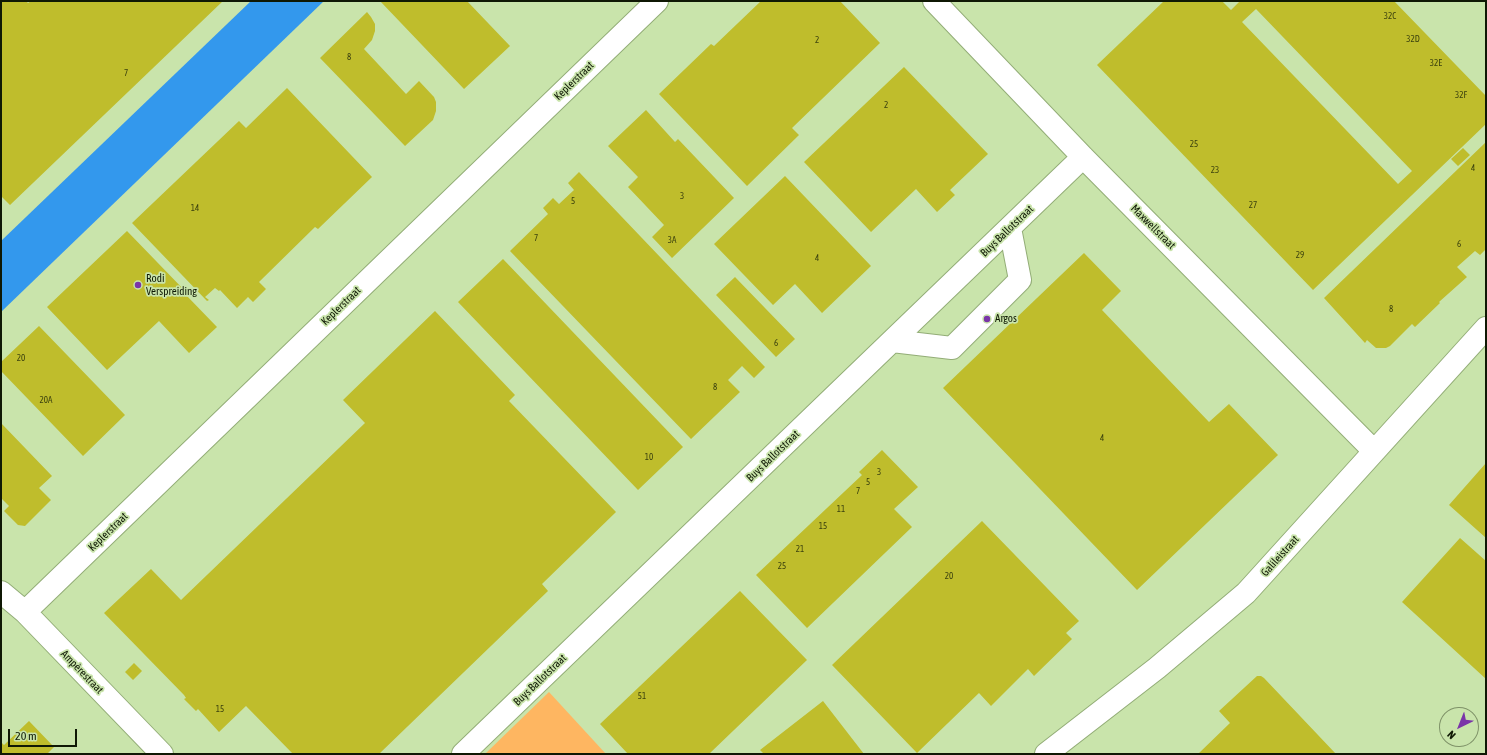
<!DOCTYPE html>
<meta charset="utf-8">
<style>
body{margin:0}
#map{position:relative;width:1487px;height:755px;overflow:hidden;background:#c9e4ab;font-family:"Asap Condensed",sans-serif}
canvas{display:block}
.frame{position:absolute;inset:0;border:2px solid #0f1804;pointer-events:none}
.north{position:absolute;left:1439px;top:707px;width:40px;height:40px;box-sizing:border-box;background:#c9e4ab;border:1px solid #7f9268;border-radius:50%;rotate:223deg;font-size:11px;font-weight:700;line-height:16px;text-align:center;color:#0f1804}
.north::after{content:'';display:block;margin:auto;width:14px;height:18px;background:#7a35a8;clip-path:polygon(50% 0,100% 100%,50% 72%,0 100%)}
.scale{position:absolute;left:8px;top:729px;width:69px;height:18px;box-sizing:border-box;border:2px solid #0f1804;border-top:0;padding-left:5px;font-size:12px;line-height:14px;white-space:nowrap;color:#0f1804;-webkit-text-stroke:3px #c9e4ab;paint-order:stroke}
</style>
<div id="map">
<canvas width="1487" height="755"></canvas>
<div class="frame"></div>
<div class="north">N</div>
<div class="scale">20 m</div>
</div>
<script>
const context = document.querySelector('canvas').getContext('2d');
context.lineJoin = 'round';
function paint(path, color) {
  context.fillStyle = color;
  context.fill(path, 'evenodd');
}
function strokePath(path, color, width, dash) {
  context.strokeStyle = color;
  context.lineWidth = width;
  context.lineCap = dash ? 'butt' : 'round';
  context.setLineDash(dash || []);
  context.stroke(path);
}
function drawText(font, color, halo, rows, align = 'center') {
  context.font = font + ' "Asap Condensed",sans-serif';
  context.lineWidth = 3.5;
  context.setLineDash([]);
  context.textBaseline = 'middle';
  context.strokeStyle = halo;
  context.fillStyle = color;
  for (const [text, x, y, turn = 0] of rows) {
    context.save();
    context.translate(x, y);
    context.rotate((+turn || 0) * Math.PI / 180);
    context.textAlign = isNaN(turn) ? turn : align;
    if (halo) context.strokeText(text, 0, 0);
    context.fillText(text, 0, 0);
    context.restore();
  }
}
paint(new Path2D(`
 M549 692 606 754H487L486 753Z`), '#feb661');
paint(new Path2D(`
 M251 1H324L1 312V241Z`), '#3398ed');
paint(new Path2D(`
 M1 1H26L28 3 31 1H223L10 205 1 196Z
 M380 1H467L510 46 464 89Z
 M761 1H840L880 43 792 128 799 135 747 186 659 94 711 44 714 46Z
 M1164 1H1222L1231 10 1240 1H1394L1486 96V124L1313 290 1097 65ZM1256 9 1412 171 1398 184 1242 22Z
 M367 12 371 17 375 24V31L372 40 364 49 406 94 419 81 434 97 436 102V111L433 120 405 146 320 58Z
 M904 67 988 154 950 190 955 195 937 212 916 189 871 232 804 162Z
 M287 88 372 177 318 229 315 227 259 282 266 289 253 302 248 297 237 308 220 290 219 291 215 288 205 297 209 300 207 301 132 223 239 121 246 128Z
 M646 110 675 142 678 139 734 198 672 258 652 237 664 225 628 187 638 177 608 146Z
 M1486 142V249L1480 255 1475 251 1457 267 1467 277 1439 302 1440 303 1415 327 1412 324 1390 346 1386 348H1376L1367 340 1365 343 1324 298Z
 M1463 148 1470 155 1458 166 1451 159Z
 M579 172 765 367 754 378 742 366 728 380 740 392 691 439 510 251 548 214 543 208 553 198 559 204 574 190 568 183Z
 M785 176 871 266 822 313 795 284 773 305 714 244Z
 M127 231 187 293 186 295 217 327 189 353 159 321 107 370 47 307Z
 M1084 253 1121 291 1102 310 1209 422 1229 404 1278 455 1137 590 943 388Z
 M503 259 683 447 638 490 458 302Z
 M735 277 795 339 776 357 716 295Z
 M435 311 515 395 509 401 616 512 542 584 548 591 379 754H293L246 706 219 732 198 709 196 711 184 699 186 698 184 695 104 613 151 569 181 600 365 423 343 400Z
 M39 326 125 415 83 456 1 371V362Z
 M1 423 52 476 39 488 51 500 25 526 18 525 4 511 9 506 1 498Z
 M882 450 918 487 894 509 912 527 807 628 756 575 862 475 859 472Z
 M1486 463V538L1449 505Z
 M982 521 1079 621 1066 633 1072 639 1034 676 1028 669 991 706 979 693 917 753 832 665Z
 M1460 538 1486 561V679L1402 602Z
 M740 591 807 660 709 754H628L600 724Z
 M134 663 142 671 133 680 125 672Z
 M1257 676H1261L1264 678 1336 754H1198L1230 723 1219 711Z
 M823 701 864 754H764L760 750Z
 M29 721 54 747 47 754H1V742L4 745Z`), '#bfbd2c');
const minor = new Path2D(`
 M934 1 1083 157 1374 451
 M892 341 952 348 1020 280 1010 228
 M1 592 25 612 162 754
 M25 612 657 1
 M463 754 1083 157
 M1046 754 1157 668 1246 593 1486 328`);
strokePath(minor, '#93ad77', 24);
strokePath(minor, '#fff', 22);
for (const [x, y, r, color] of [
 [138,285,4,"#7a35a8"],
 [987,319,4,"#7a35a8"]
]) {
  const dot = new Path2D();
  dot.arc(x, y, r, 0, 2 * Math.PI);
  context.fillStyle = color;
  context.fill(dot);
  strokePath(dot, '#c9e4ab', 1.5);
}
drawText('9px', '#3b410e', null, [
 ["32C",1390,16],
 ["32D",1413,39],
 ["2",817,40],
 ["8",349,57],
 ["32E",1436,63],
 ["7",126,73],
 ["32F",1461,95],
 ["2",886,105],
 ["25",1194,144],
 ["4",1473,168],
 ["23",1215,170],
 ["3",682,196],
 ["5",573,201],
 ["27",1253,205],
 ["14",195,208],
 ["7",536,238],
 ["3A",672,240],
 ["6",1459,244],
 ["29",1300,255],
 ["4",817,258],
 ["8",1391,309],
 ["6",776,343],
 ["20",21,358],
 ["8",715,387],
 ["20A",46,400],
 ["4",1102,438],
 ["10",649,457],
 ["3",879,472],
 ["5",868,482],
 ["7",858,491],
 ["11",841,509],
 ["15",823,526],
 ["21",800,549],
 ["25",782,566],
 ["20",949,576],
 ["51",642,696],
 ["15",220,709]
]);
drawText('11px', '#0f1804', '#c9e4ab', [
 ["Keplerstraat",574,81,-44],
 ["Maxwellstraat",1153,227,45],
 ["Buys Ballotstraat",1007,231,-44],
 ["Keplerstraat",341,306,-44],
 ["Buys Ballotstraat",773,456,-44],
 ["Keplerstraat",108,532,-44],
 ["Galileistraat",1280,556,-48],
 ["Ampèrestraat",82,672,46],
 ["Buys Ballotstraat",540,680,-44]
]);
drawText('11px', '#0f1804', '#c9e4ab', [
 ["Rodi",146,279],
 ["Verspreiding",146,292],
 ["Argos",995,319]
], 'left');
</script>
